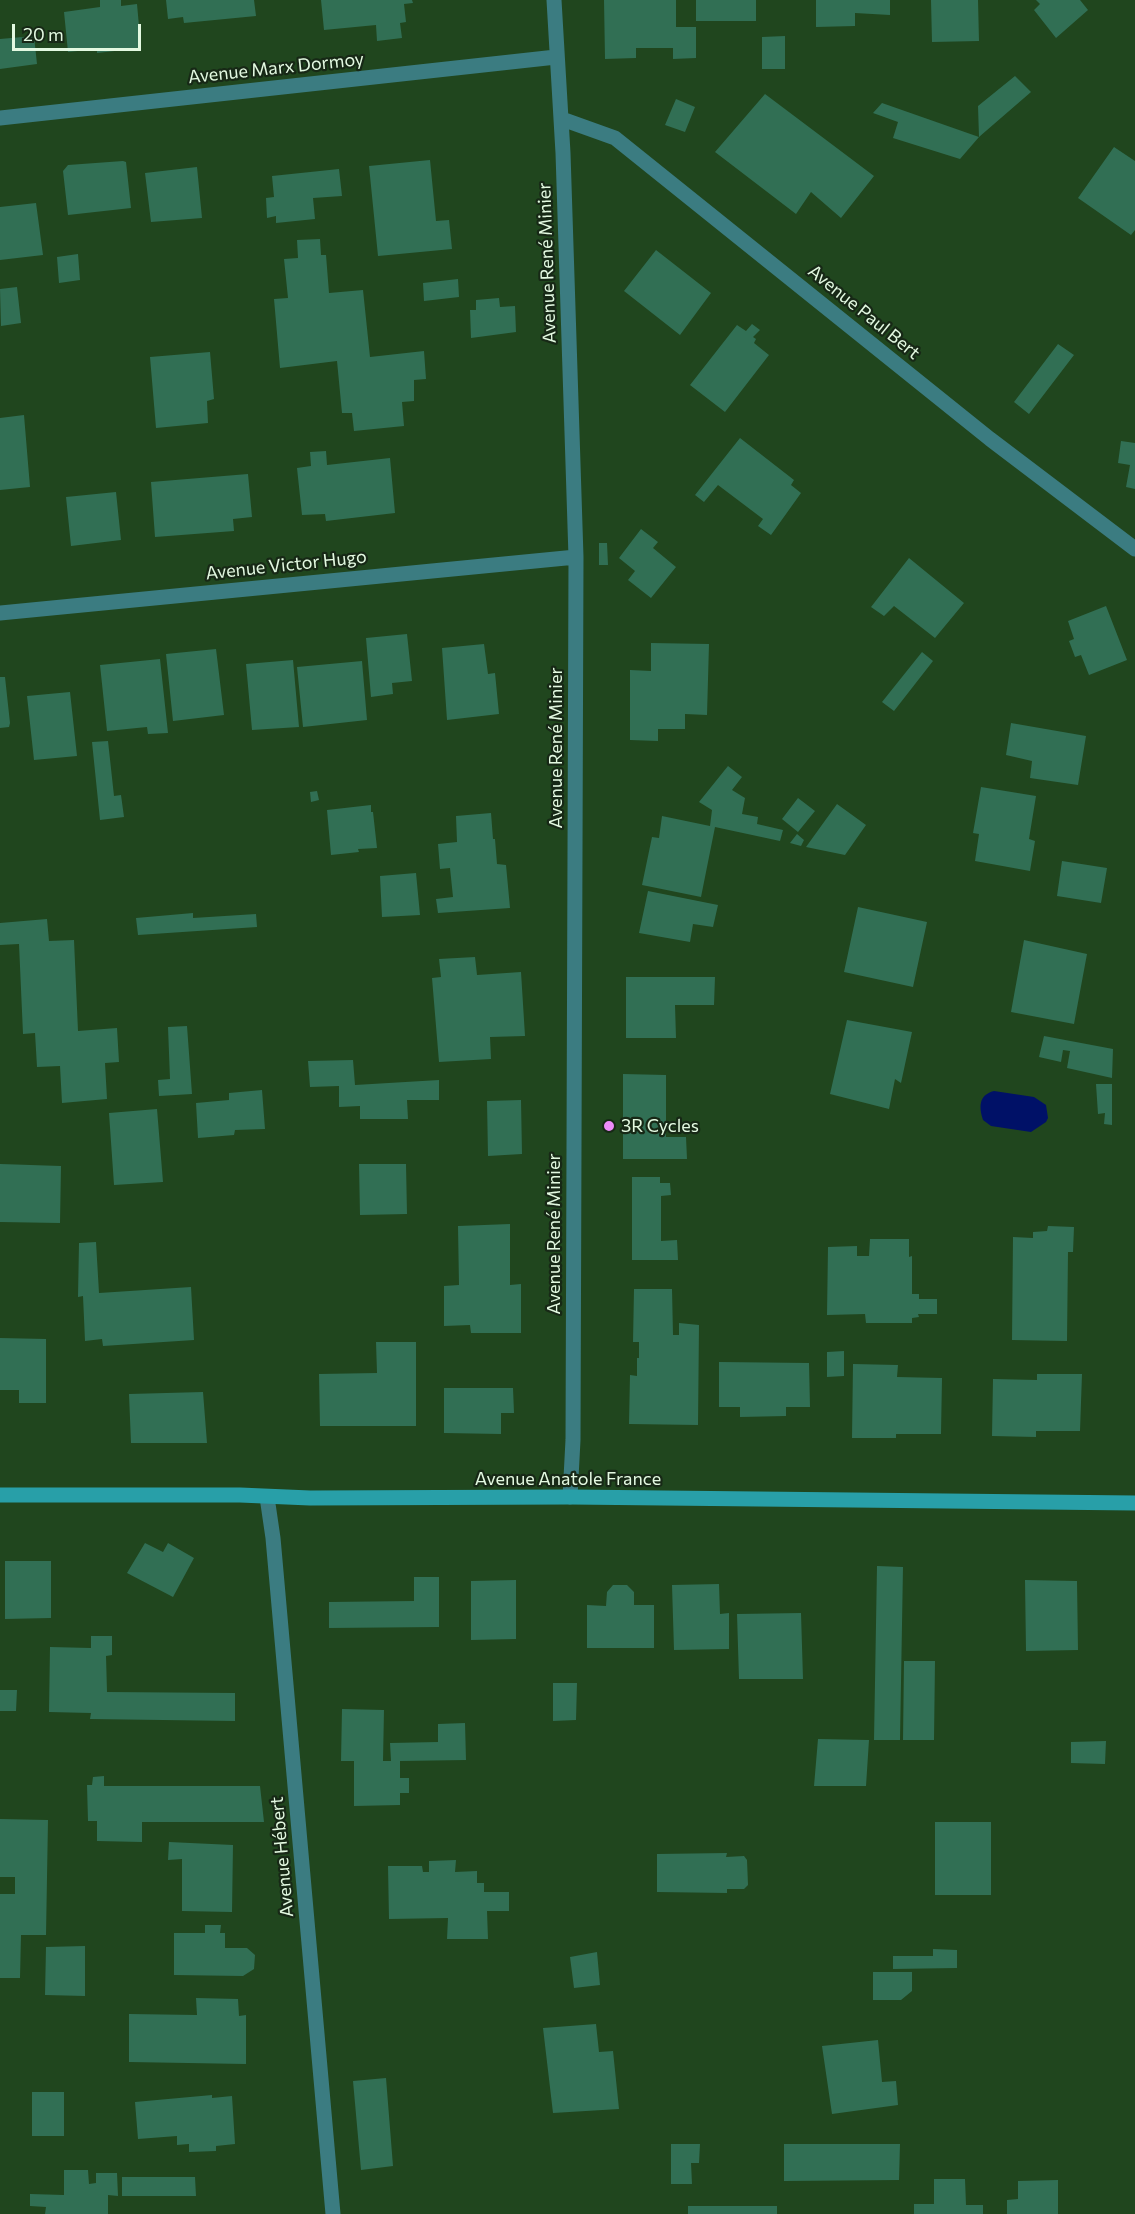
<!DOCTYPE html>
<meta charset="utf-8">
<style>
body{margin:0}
#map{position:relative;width:1135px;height:2214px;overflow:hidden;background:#20461e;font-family:Commissioner,sans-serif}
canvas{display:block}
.scale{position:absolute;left:12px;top:24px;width:129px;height:27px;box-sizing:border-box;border:3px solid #e3f9e1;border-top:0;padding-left:8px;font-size:18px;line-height:21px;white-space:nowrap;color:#e3f9e1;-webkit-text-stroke:4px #172816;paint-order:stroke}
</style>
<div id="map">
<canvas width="1135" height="2214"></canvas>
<div class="scale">20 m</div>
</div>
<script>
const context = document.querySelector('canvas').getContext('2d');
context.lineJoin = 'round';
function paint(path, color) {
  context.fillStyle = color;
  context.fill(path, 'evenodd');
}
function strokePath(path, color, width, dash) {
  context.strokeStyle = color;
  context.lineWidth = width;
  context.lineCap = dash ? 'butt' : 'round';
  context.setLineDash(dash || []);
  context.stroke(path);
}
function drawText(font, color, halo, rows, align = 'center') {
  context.font = font + ' Commissioner,sans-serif';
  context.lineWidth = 4.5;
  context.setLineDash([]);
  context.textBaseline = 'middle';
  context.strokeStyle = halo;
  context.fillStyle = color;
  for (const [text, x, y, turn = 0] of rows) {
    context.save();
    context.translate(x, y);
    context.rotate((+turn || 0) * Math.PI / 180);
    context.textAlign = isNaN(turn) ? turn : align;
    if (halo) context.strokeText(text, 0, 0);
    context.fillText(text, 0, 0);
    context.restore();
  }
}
paint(new Path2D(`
 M994 1091 1034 1097 1046 1105 1048 1118 1046 1122 1031 1132 991 1126 983 1120C979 1108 978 1095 994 1091Z`), '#001167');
paint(new Path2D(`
 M100 0H121V6L137 4 141 48 97 53V49L68 52 64 12 100 7Z
 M166 0H254L256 16 184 23 183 17 168 19Z
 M321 0H412L413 3 404 4 406 22 400 23 402 38 377 41 376 25 324 30Z
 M604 0H676V27H696V58L673 59V48H636V58L605 59Z
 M696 0H756V21H696Z
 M816 0H890V15L855 13V26L816 27Z
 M931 0H978L979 41 932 42Z
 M1036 0H1080L1088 10 1056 38 1034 10 1040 4Z
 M34 36 37 64 0 69V39Z
 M785 36V69H762V37Z
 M1015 76 1031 92 979 137 960 159 893 138 898 122 873 113 882 103 979 137 978 106Z
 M765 94 874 176 841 218 811 192 796 214 715 152Z
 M676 99 695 107 685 132 665 125Z
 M1114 147 1135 161V230L1131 235 1078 198Z
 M430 160 436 221 449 220 452 249 378 256 369 166Z
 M123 161 126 162 131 208 68 215 63 171 68 165Z
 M197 167 202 218 151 222 145 173Z
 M339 169 342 196 313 198 315 219 276 223V216L267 218 266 198 274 197 272 176Z
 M36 203 43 255 0 260V207Z
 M320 239 321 255H326L329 293 363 290 370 357 424 351 426 379 414 380V401L402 402 404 426 354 431 352 413H342L337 361 280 368 274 299 288 298 284 259 298 258 297 240Z
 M656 250 711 293 680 335 624 291Z
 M78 254 80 280 59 283 57 257Z
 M458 279 459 297 424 301 423 283Z
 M17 287 21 323 1 326 0 289Z
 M499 298 500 307 515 306 516 332 471 338 470 310H476V300Z
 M752 324 760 330 753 337 756 339 754 343 769 355 725 412 690 385 737 325 746 331Z
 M1058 344 1074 355 1029 414 1014 402Z
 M210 352 214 399 207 401 208 423 156 428 150 357Z
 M24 415 30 487 0 490V418Z
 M740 438 794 480 791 485 801 493 771 535 758 526 763 519 718 485 704 502 695 495Z
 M1121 441 1135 443V489L1126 487 1130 465 1118 463Z
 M326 451 327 465 390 458 395 513 326 521 325 514 302 515 297 468 311 466 310 452Z
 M248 474 252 517 233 519 234 531 155 537 151 482Z
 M116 492 121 540 71 546 66 497Z
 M641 529 658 542 653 548 676 567 651 598 628 580 635 571 619 558Z
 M599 543H607L608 565H599Z
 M909 558 964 603 935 638 894 606 884 616 871 607Z
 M1106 606 1127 660 1089 675 1081 655 1075 657 1069 641 1074 639 1068 621Z
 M407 634 412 681 392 683 393 694 371 697 366 638Z
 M651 643 709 644 707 715 685 714V729H658V741L630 740V670L651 671Z
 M484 644 488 674 495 673 499 714 447 720 442 648Z
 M216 649 224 715 173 721 166 654Z
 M922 652 933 661 894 711 882 702Z
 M160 659 168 733 148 734 147 727 107 731 100 665Z
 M293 660 299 727 252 730 246 664Z
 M362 661 367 720 303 727 297 667Z
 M0 677H5L10 723 9 727 0 728Z
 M70 692 77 756 34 760 27 696Z
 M1011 723 1086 736 1078 785 1030 778 1032 761 1006 755Z
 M108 741 114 796 121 795 124 817 100 820 92 742Z
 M728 766 742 777 732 790 745 798 742 814 758 817 757 824 783 830 780 841 715 827 701 897 642 885 652 837 659 838 662 816 710 826 712 810 699 802Z
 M981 787 1036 796 1029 839 1035 841 1030 871 975 861 979 834 973 833Z
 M317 791 319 800 311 802 310 792Z
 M798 798 815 811 798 832 782 819Z
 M837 804 866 825 845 855 806 847Z
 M371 805V812H373L377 848 358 849 359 852 331 855 327 810Z
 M491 813 493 839H495L497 864 506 865 510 908 438 913 436 899 453 897 450 868 440 869 438 844 457 842 456 816Z
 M797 834 804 840 801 846 790 843Z
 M1062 861 1107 868 1101 903 1057 896Z
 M416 873 420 915 382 917 380 876Z
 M648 891 718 905 713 927 693 924 690 942 639 933Z
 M858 907 927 922 913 987 844 972Z
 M193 913V918L256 914 257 927 138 935 136 918Z
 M47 919 49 941 74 940 78 1031 117 1028 119 1062 105 1063 107 1099 62 1103 60 1066 37 1067 35 1033 23 1034 19 944 0 945V923Z
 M1024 940 1087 954 1074 1024 1011 1012Z
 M475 957 477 975 521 972 525 1036 490 1037 491 1059 439 1062 432 978 441 977 439 959Z
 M626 977H715L714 1005H675L676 1038H626Z
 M847 1020 912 1032 901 1083 895 1079 889 1109 830 1094Z
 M187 1026 192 1094 159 1096 158 1080 170 1079 168 1027Z
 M1044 1036 1113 1049 1112 1078 1067 1068 1070 1051 1063 1050 1061 1062 1039 1057Z
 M353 1060 355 1085 439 1080V1100H407L408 1119H360V1106L339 1107V1086L310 1087 308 1061Z
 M623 1074 666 1075V1137H686L687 1159H623Z
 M1096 1084H1112V1125L1104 1124 1105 1113 1098 1114Z
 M262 1090 265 1129 235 1130 234 1135 198 1138 196 1103 229 1100V1093Z
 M521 1100 522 1154 488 1156 487 1101Z
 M157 1109 163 1182 114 1185 109 1113Z
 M0 1164 61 1166 60 1223 0 1222Z
 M359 1164H406L407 1214 360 1215Z
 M632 1177H660V1183H670L671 1195 661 1196V1241L677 1240 678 1260H632Z
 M510 1224V1285L521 1284V1333H471L470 1325 444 1326V1286L459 1285 458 1226Z
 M1048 1226 1074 1227 1073 1252H1068L1067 1341 1012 1340 1013 1237 1033 1238V1232L1047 1231Z
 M870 1239H909V1257L912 1256V1294H919V1299H937V1314H918L919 1317 912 1318V1323H866L865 1314 827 1315 828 1247 857 1246V1256H869Z
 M96 1242 99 1293 191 1287 194 1340 103 1346 102 1339 85 1341 83 1296 78 1297 79 1243Z
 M634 1289H672L673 1335H679V1323L699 1325 698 1425 629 1424 630 1375 637 1376V1358H639V1342H633Z
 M0 1338 46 1339V1403H19V1390H0Z
 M376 1342H416V1426H320L319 1374 377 1373Z
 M844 1351V1376L827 1377V1352Z
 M719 1362 809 1363 810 1407H786V1416L740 1417V1407H719Z
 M853 1364 898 1365 897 1377 942 1378 941 1434H896V1438H852Z
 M1037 1374H1082L1080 1431H1036V1437L992 1436 993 1379 1037 1380Z
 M444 1388H513L514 1413H501V1434L444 1433Z
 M203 1392 207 1443H131L129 1394Z
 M145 1543 163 1552 168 1543 194 1558 173 1597 127 1573Z
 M5 1561H51V1618L5 1619Z
 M877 1566 903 1567 900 1740H874Z
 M414 1577H439V1627L329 1628V1602L414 1601Z
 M516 1580V1639L471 1640V1581Z
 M1025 1580 1077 1581 1078 1650 1026 1651Z
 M719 1584 720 1614 729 1613V1649L674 1650 672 1585Z
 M613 1585H627L634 1592V1605H654V1648H587V1605L606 1606 607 1592Z
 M801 1613 803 1679H739L737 1614Z
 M91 1636H112V1655L106 1656 107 1692 235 1693V1721L90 1719 91 1713 49 1712 50 1647 91 1648Z
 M904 1661H935L934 1740H903Z
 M553 1683H577L576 1720 553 1721Z
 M0 1690H17L16 1711H0Z
 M342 1709 384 1710 383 1761H391L390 1743 438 1742V1724L465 1723 466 1760 400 1761V1778H409V1793H400V1805L354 1806V1761H341Z
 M818 1739 869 1740 866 1786H814Z
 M1106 1741 1105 1764 1071 1763V1742Z
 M104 1776V1786H260L264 1822H142V1842L97 1841V1821H88L87 1785H92L93 1777Z
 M0 1819 48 1820 46 1935H21L20 1978H0V1894H15V1877H0Z
 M935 1822H991V1895H935Z
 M169 1842 233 1845 232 1912 182 1911V1859L168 1860Z
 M727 1853 726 1857 744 1856 747 1860 748 1885 744 1889H727V1893L657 1892V1854Z
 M456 1860 455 1872 477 1871V1883H484V1892H509V1911H487L488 1939H447L448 1918 389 1919 388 1866H422L423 1872H429V1861Z
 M205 1925H221L220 1933H225V1948H247L255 1955 254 1969 243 1976 174 1975V1933H205Z
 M85 1946V1996L45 1995 46 1947Z
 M933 1949 957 1950V1968L893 1969V1956H933Z
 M597 1952 600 1985 574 1988 570 1957Z
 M873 1972H912V1991L901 2000H873Z
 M196 1998 238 1999 239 2016 246 2015V2064L129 2062V2014L197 2015Z
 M596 2024 599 2052 613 2051 619 2109 553 2113 543 2028Z
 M878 2040 882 2082 896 2081 898 2105 832 2114 822 2046Z
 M386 2078 393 2166 361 2170 353 2081Z
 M32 2092H64V2136H32Z
 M212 2095V2098L232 2096 235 2144 216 2146V2151L189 2152V2144L177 2145V2136L138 2139 135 2102Z
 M671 2144H700L699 2163H691L692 2184H671Z
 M784 2144H900L899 2180 784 2181Z
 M64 2170H88L89 2184 96 2183V2173H117L118 2196 108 2195V2214H45L46 2207 30 2206V2194L64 2195Z
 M122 2177H195L196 2196H122Z
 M934 2179H965L966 2205H983V2214H914V2204H934Z
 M1058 2180V2214H1007V2200L1018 2199V2181Z
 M688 2206H777V2214H688Z`), '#316f54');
strokePath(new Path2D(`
 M554 0 563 153 576 557 573 1440 570 1497
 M0 118 556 57
 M562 119 615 138 990 439 1135 549
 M0 613 576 557
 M267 1497 273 1538 333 2214`), '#3b7c81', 15);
strokePath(new Path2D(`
 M0 1495H240L310 1498 570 1497 1135 1503`), '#289fa8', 15);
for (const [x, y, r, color] of [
 [609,1126,6,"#ed8cf9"]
]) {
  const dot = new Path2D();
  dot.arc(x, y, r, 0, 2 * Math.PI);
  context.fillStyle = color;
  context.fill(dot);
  strokePath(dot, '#172816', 2);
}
drawText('18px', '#e3f9e1', '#172816', [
 ["Avenue Marx Dormoy",276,68,-6],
 ["Avenue René Minier",547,263,-92],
 ["Avenue Paul Bert",864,312,39],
 ["Avenue Victor Hugo",286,565,-6],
 ["Avenue René Minier",556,748,-90],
 ["Avenue René Minier",554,1234,-90],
 ["Avenue Anatole France",568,1479],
 ["Avenue Hébert",282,1857,-95]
]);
drawText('18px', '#e3f9e1', '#172816', [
 ["3R Cycles",621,1126]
], 'left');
</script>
